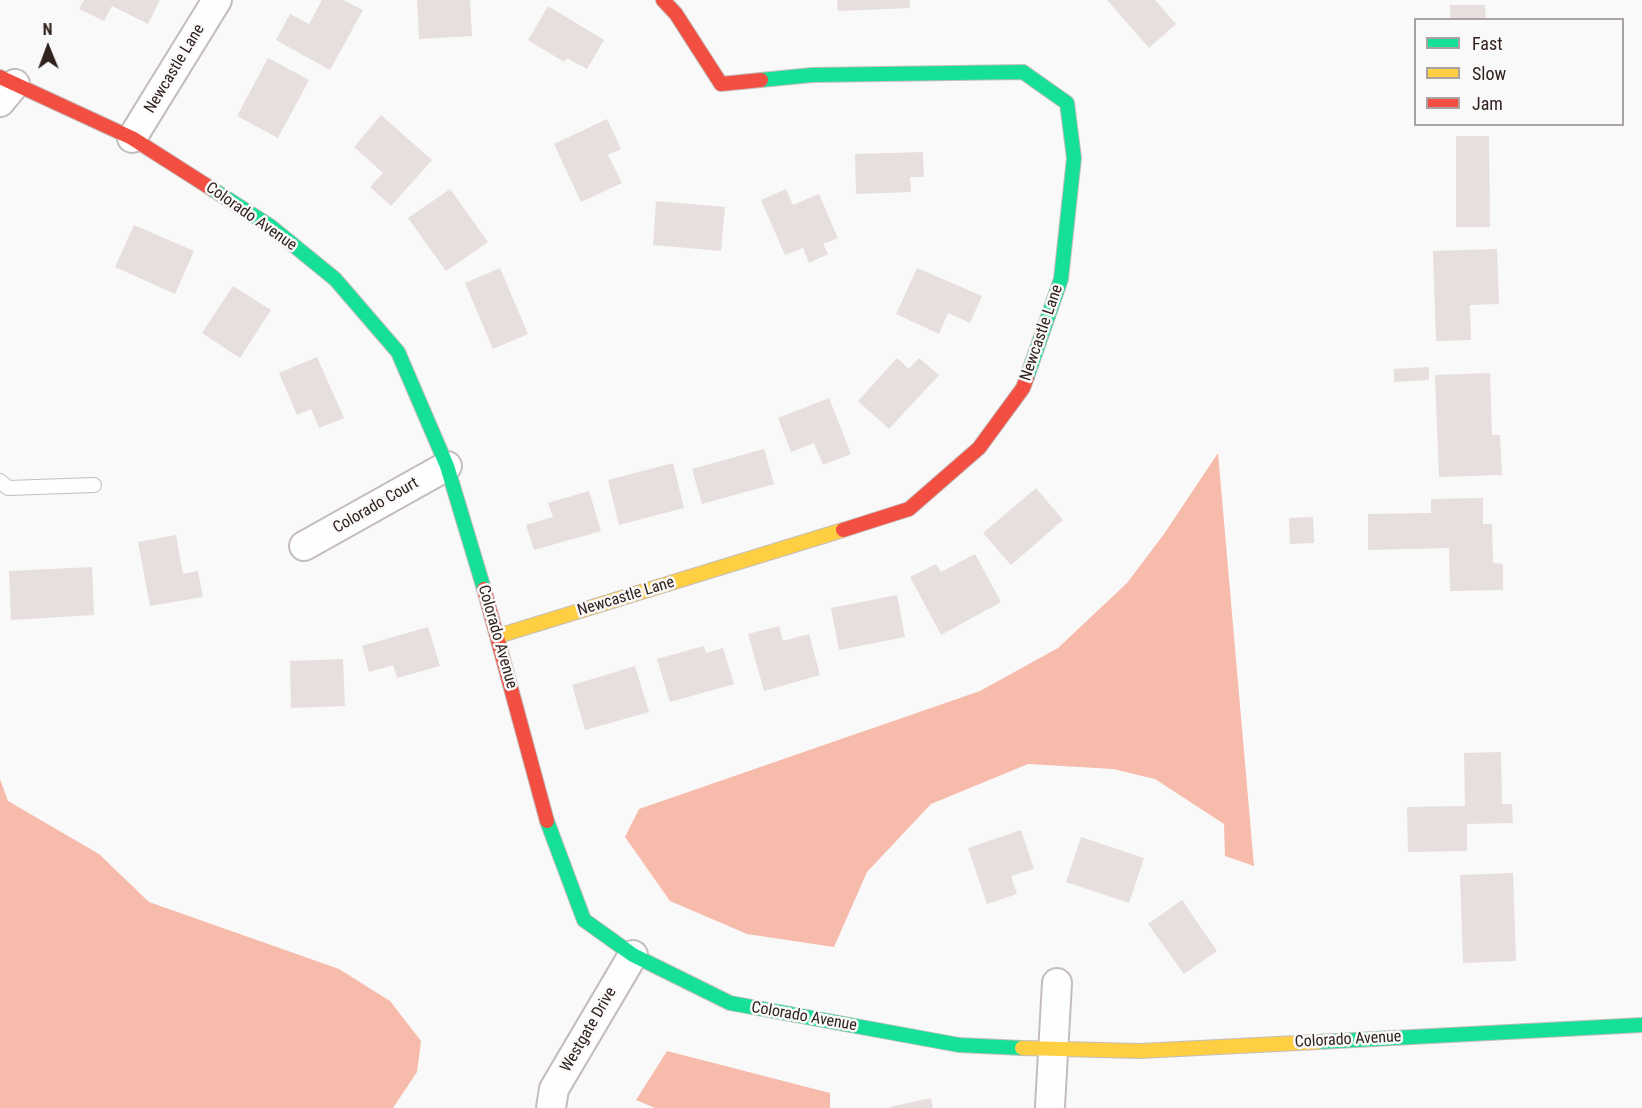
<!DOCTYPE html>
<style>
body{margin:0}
#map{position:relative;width:1642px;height:1108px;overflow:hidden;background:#f9f9f9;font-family:"Roboto Condensed",sans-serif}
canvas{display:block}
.legend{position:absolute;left:1414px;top:18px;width:210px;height:108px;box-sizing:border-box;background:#f9f9f9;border:2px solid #a9a3a1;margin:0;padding:8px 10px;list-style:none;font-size:18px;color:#31221e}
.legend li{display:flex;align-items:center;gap:12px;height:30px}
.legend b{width:30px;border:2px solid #a9a3a1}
.north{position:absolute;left:18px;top:18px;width:60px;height:60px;-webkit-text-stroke:4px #f9f9f9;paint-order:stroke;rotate:359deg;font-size:16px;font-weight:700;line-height:24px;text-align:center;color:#31221e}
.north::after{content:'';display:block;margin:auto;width:21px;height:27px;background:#31221e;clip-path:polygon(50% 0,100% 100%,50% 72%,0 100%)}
</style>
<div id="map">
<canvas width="1642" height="1108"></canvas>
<ul class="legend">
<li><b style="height:8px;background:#16e098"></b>Fast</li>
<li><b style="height:8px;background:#ffcf43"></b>Slow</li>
<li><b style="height:8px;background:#f24e42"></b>Jam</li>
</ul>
<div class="north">N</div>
</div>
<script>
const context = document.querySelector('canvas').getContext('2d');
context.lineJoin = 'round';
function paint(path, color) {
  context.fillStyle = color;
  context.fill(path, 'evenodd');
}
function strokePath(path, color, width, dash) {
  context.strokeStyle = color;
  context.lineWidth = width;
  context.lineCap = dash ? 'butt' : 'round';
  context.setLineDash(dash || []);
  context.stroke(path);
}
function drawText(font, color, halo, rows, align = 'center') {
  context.font = font + ' "Roboto Condensed",sans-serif';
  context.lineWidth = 5;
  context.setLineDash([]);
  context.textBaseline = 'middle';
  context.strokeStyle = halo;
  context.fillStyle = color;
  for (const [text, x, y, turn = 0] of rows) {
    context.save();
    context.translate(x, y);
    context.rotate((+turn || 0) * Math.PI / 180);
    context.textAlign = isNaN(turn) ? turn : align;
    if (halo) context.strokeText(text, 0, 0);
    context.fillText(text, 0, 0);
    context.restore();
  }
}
paint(new Path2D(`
 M1218 453 1254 866 1225 856 1224 824 1155 779 1113 769 1028 764 931 804 867 872 834 947 747 934 670 901 625 837 639 809 980 691 1058 648 1127 583 1164 534Z
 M0 779 8 801 99 854 149 902 339 969 390 1001 421 1041 417 1072 393 1108H0Z
 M667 1051 830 1093V1108H655L636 1100Z`), '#f7bbab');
paint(new Path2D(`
 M84 0H160L148 24 112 6 104 21 79 9Z
 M322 0H343L363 10 330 70 276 40 290 14 309 24Z
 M417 0H470L472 36 419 39Z
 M837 0H910V8L838 11Z
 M1107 0H1155L1176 24 1149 48Z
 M1450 5H1485L1486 20H1450Z
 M548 6 604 40 587 69 567 58 564 62 528 40Z
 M268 58 309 80 278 138 237 116Z
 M381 115 432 160 391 206 370 187 383 173 354 147Z
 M607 119 621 149 608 155 622 183 581 202 554 144Z
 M1456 136H1489L1490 227H1456Z
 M923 152 924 177H910L911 192 856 194 855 154Z
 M450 189 488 242 446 271 408 218Z
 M786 189 793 205 819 194 838 238 823 244 828 254 809 263 803 248 785 255 761 200Z
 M656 201 725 207 721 251 653 245Z
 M134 225 194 251 175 294 115 267Z
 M1497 249 1499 304 1470 305 1471 340 1436 341 1433 251Z
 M500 268 528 334 493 349 465 283Z
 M917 268 982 296 970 323 948 313 939 334 896 314Z
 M233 286 271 310 240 358 202 333Z
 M317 357 344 418 319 428 311 409 297 415 279 373Z
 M897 358 909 369 919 358 939 375 889 429 858 401Z
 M1429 367V380L1394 382V369Z
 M1490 373 1492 435H1500L1502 475 1439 477 1435 375Z
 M829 398 851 454 823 465 814 443 791 452 778 418Z
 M764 449 774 484 702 504 692 469Z
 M673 463 684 508 619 525 608 480Z
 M1036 488 1063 520 1011 565 983 533Z
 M589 491 601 531 534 550 526 525 553 517 548 503Z
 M1483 498V524H1492L1493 563 1503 564V590L1450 591 1449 548 1368 550V514L1431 513V499Z
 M1313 517 1314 543 1290 544 1289 518Z
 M176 535 183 574 198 571 203 597 150 606 138 542Z
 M975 554 1001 602 941 635 910 577 936 564 941 572Z
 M92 567 94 615 11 620 9 571Z
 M897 595 905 637 839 650 831 608Z
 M779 626 783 641 809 634 820 675 764 691 748 634Z
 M428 627 440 666 397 678 393 665 369 672 362 646Z
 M704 646 706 653 723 648 734 684 670 702 657 659Z
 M343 659 345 706 291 708 290 661Z
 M635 666 649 712 585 730 572 685Z
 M1501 752 1502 804H1512L1513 823 1467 824V851L1408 852 1407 807 1465 806 1464 753Z
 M1021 830 1034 869 1011 876 1017 894 987 904 968 848Z
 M1081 837 1144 858 1129 903 1066 882Z
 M1513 873 1516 961 1463 963 1460 875Z
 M1182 900 1217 951 1184 974 1148 924Z
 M931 1098 933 1108H890V1107Z`), '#e6dfdd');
const lane = new Path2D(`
 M0 481 8 488 94 485`);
const street = new Path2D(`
 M0 102 15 84
 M132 138 217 0
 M304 546 447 466
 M1050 1106 1057 983
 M551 1108 554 1089 633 955`);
const fast = new Path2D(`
 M761 80 812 75 1023 72 1067 103 1074 158 1061 279 1027 377
 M212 189 270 226 335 279 398 352 447 466 484 589
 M547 821 584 920 633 955 730 1003 959 1045 1022 1048
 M1317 1042 1642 1025`);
const slow = new Path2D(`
 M498 636 843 530
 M1022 1048 1140 1051 1317 1042`);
const jam = new Path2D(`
 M663 0 676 14 721 84 761 80
 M0 77 132 138 212 189
 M843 530 909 509 979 448 1023 388 1027 377
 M484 589 547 821`);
strokePath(lane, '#c4bdbb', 16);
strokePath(street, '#c4bdbb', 32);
strokePath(fast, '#c4bdbb', 16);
strokePath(slow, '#c4bdbb', 16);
strokePath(jam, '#c4bdbb', 16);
strokePath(lane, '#fefefe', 14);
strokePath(street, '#fefefe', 28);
strokePath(fast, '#16e098', 14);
strokePath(slow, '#ffcf43', 14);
strokePath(jam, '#f24e42', 14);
drawText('16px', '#31221e', '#f9f9f9', [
 ["Newcastle Lane",175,69,-59],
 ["Colorado Avenue",251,217,35],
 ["Newcastle Lane",1042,333,-71],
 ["Colorado Court",376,506,-30],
 ["Newcastle Lane",626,597,-17],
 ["Colorado Avenue",497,637,74],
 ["Colorado Avenue",804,1017,10],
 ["Westgate Drive",589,1030,-60],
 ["Colorado Avenue",1348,1040,-3]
]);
</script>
